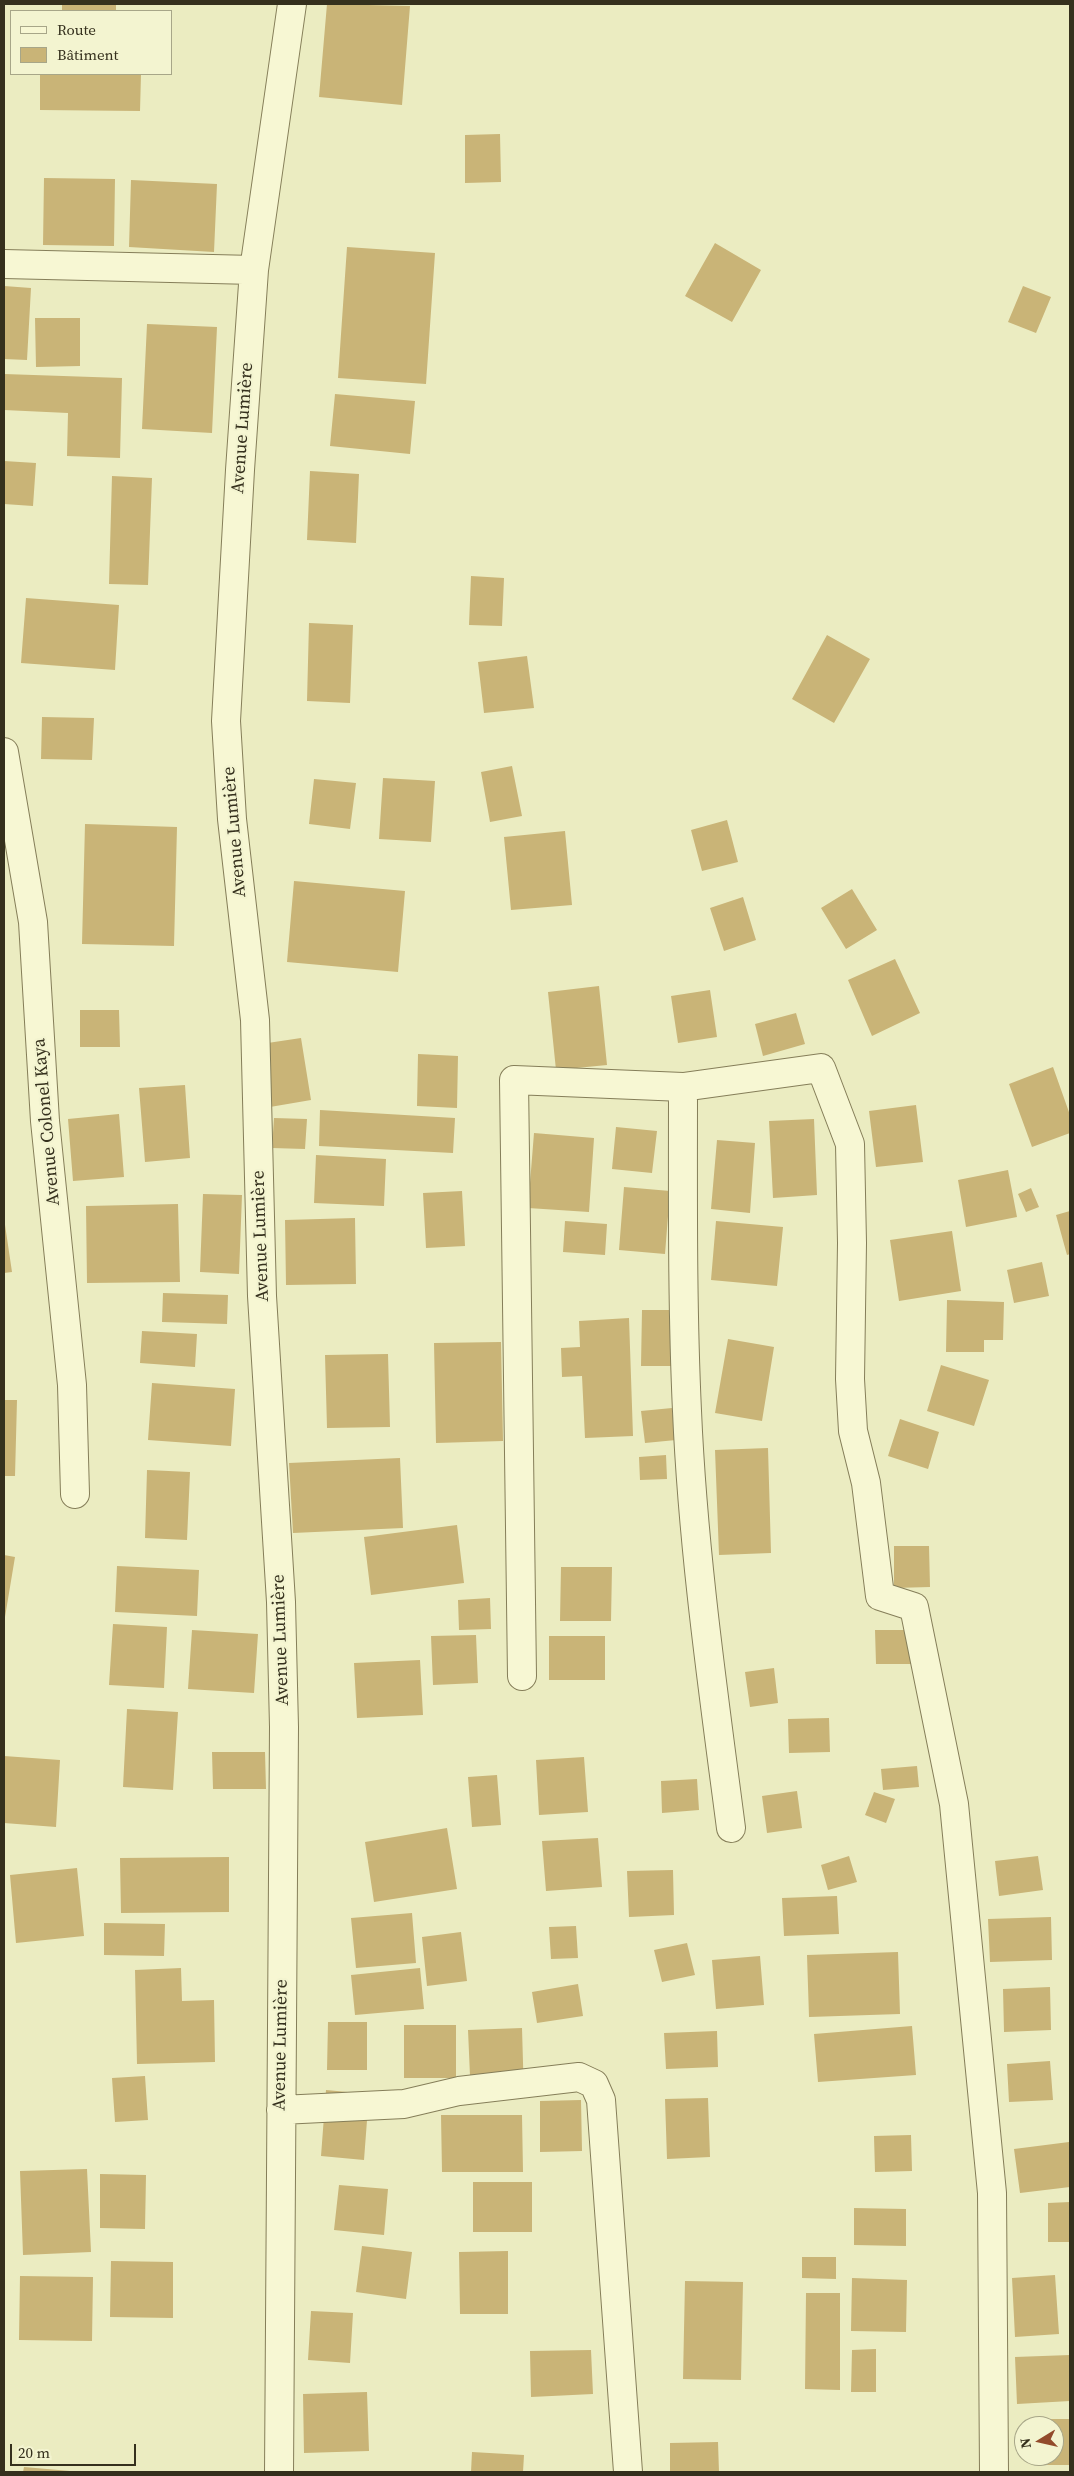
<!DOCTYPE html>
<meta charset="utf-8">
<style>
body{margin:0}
#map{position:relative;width:1074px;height:2476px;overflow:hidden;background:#ebecc1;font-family:"Source Serif 4",serif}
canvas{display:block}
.frame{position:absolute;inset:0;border:5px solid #35301d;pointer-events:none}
.legend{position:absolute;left:10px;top:10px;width:162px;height:65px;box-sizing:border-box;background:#f3f4d0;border:1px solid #a7a688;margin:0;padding:6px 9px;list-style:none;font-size:15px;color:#35301d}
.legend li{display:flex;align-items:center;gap:10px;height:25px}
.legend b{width:25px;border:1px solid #a7a688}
.north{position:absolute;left:1014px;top:2416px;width:50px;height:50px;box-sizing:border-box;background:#f3f4d0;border:1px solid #a7a688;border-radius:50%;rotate:261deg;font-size:14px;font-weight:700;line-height:20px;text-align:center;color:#35301d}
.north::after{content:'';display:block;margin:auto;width:18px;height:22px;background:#924b2b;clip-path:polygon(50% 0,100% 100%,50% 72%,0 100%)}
.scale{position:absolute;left:10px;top:2444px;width:126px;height:22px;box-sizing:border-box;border:2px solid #35301d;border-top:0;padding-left:6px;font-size:15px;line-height:18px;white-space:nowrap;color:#35301d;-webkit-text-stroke:4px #f3f4d0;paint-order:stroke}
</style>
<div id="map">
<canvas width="1074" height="2476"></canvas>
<div class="frame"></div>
<ul class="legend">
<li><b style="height:6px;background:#f7f7d3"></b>Route</li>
<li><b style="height:14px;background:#c9b477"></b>Bâtiment</li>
</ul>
<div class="north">N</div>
<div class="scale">20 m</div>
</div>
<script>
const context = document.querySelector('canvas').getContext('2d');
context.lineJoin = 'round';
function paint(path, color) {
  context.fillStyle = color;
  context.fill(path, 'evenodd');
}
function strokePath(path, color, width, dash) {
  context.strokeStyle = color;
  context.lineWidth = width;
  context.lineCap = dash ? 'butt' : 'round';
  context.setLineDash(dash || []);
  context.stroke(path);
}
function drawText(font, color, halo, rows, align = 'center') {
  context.font = font + ' "Source Serif 4",serif';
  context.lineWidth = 4.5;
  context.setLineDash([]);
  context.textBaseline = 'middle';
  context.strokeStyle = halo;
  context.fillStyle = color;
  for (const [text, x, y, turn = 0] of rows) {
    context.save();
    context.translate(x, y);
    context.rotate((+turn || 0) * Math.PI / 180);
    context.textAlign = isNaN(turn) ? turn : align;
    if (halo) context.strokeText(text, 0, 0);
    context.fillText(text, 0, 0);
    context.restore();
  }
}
paint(new Path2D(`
 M62 4H116V11H62Z
 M327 4 410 6 402 105 319 97Z
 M40 74H141L140 111 40 110Z
 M500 134 501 182 465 183V135Z
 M44 178 115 179 114 246 43 245Z
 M131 180 217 184 214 252 129 247Z
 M715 243 761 270 732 322 685 296Z
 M347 247 435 253 426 384 338 378Z
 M4 286 31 288 27 360 4 359Z
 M1023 286 1051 297 1036 333 1008 322Z
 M35 318H80V366L36 367Z
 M147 324 217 327 212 433 142 429Z
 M4 374 122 378 120 458 67 456 68 413 4 410Z
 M335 394 415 401 410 454 330 446Z
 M4 461 36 463 33 506 4 504Z
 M310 471 359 474 356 543 307 540Z
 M112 476 152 478 148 585 109 584Z
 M471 576 504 578 502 626 469 625Z
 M26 598 119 605 115 670 21 663Z
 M309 623 353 625 350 703 307 701Z
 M827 635 870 659 834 723 792 699Z
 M527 656 534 708 484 713 478 662Z
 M42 717 94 718 92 760 41 759Z
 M512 766 522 816 490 822 481 772Z
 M383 778 435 781 431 842 379 839Z
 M314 779 356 783 350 829 309 824Z
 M727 820 738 862 702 871 691 830Z
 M85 824 177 827 174 946 82 944Z
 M565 831 572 905 511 910 504 837Z
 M294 881 405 891 398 972 287 962Z
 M852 889 877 930 846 949 821 908Z
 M743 897 756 940 724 951 710 908Z
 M895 959 920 1013 872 1036 848 980Z
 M599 986 607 1065 556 1070 548 992Z
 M710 990 717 1037 678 1043 671 996Z
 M80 1010H119L120 1047H80Z
 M796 1013 805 1044 763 1056 755 1024Z
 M301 1038 311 1100 270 1107 261 1044Z
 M418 1054 458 1056 457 1108 417 1106Z
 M1053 1067 1070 1115V1133L1032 1147 1009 1084Z
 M185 1085 190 1158 145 1162 139 1088Z
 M916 1105 923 1162 876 1167 869 1111Z
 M320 1110 455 1118 453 1153 319 1146Z
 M119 1114 124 1177 73 1181 68 1119Z
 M274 1118 307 1119 305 1149 272 1148Z
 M814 1119 817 1195 773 1198 769 1121Z
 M616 1127 657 1131 652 1173 612 1169Z
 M534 1133 594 1138 589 1212 528 1208Z
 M717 1140 755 1143 750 1213 711 1209Z
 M316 1155 386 1159 384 1206 314 1203Z
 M1008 1170 1017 1217 966 1227 958 1180Z
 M624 1187 670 1191 665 1254 619 1250Z
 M1031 1188 1039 1207 1026 1212 1018 1194Z
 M462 1191 465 1246 426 1248 423 1193Z
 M203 1194 242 1195 239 1274 200 1272Z
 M178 1204 180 1282 87 1283 86 1206Z
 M1070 1211V1254L1067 1255 1056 1215Z
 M4 1218 12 1272 4 1273Z
 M355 1218 356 1284 286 1285 285 1220Z
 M565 1221 607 1224 605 1255 563 1252Z
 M716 1221 783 1227 777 1286 711 1280Z
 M952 1231 961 1291 899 1301 890 1240Z
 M1042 1262 1049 1296 1014 1303 1007 1270Z
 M163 1293 228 1295 227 1324 162 1322Z
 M947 1300 1004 1302 1003 1340H984V1352H946Z
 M642 1310H679L672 1366H641Z
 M629 1318 633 1436 585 1438 582 1376 562 1377 561 1348 580 1347 579 1321Z
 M142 1331 197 1334 195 1367 140 1363Z
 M728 1339 774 1347 762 1421 715 1413Z
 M501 1342 503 1441 436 1443 434 1343Z
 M388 1354 390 1427 327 1428 325 1355Z
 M941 1365 989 1380 974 1426 927 1411Z
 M152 1383 235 1389 231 1446 148 1440Z
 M4 1400H17L15 1476H4Z
 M672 1408 676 1440 645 1443 641 1411Z
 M900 1419 939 1432 928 1469 888 1456Z
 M768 1448 771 1553 719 1555 715 1450Z
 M666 1455 667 1479 640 1480 639 1457Z
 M400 1458 403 1528 293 1533 289 1463Z
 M147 1470 190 1472 187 1540 145 1538Z
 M457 1525 464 1583 371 1595 364 1537Z
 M894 1546H929L930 1587 894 1588Z
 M4 1555 15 1557 5 1617H4Z
 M117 1566 199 1570 197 1616 115 1612Z
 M561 1567H612L611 1621H560Z
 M490 1598 491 1629 459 1630 458 1600Z
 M113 1624 167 1627 164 1688 109 1685Z
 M192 1630 258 1634 254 1693 188 1689Z
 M875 1630H911V1664H876Z
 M476 1635 478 1683 433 1685 431 1636Z
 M549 1636H605V1680H549Z
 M420 1660 423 1715 357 1718 354 1663Z
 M774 1668 778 1703 750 1707 745 1672Z
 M127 1709 178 1712 173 1790 123 1787Z
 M829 1718 830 1752 789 1753 788 1719Z
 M212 1752H265L266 1789H213Z
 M4 1756 60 1760 56 1827 4 1823Z
 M584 1757 588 1812 539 1815 536 1760Z
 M917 1766 919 1787 883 1790 881 1769Z
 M497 1775 501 1825 472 1827 468 1777Z
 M697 1779 699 1810 662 1813 661 1781Z
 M797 1791 802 1828 767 1833 762 1796Z
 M874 1792 895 1799 886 1823 865 1815Z
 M447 1828 457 1889 374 1902 365 1842Z
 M598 1838 602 1887 546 1891 542 1841Z
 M849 1856 857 1882 828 1890 821 1865Z
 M1038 1856 1043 1890 999 1896 995 1861Z
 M229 1857V1912L121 1913 120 1858Z
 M77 1868 84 1936 16 1943 10 1875Z
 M673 1870 674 1915 629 1917 627 1871Z
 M837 1896 839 1934 784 1936 782 1898Z
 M412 1913 416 1963 356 1968 351 1918Z
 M1051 1917 1052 1960 990 1962 988 1919Z
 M104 1923 165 1924 164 1956 104 1955Z
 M576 1926 578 1958 551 1959 549 1927Z
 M461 1932 467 1981 427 1986 422 1937Z
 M687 1943 695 1975 662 1982 654 1950Z
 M898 1952 900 2014 809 2017 807 1955Z
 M760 1956 764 2005 716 2009 712 1960Z
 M181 1968 182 2001 214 2000 215 2062 137 2064 135 1970Z
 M420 1968 424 2009 355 2015 351 1975Z
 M578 1984 583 2016 537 2023 532 1992Z
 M1050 1987 1051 2030 1004 2032 1003 1989Z
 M328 2022H367V2070H327Z
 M404 2025H456V2078H404Z
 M912 2026 916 2075 818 2082 814 2034Z
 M522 2028 524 2097 471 2099 468 2030Z
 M717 2031 718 2067 666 2069 664 2033Z
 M1050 2061 1053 2100 1009 2102 1007 2064Z
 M145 2076 148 2120 115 2122 112 2078Z
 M326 2090 369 2094 364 2160 321 2156Z
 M708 2098 710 2157 667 2159 665 2099Z
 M581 2100 582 2151 540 2152V2101Z
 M441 2115H522L523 2172H442Z
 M911 2135 912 2171 875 2172 874 2136Z
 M1069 2142 1070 2187 1020 2193 1014 2149Z
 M87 2169 91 2252 23 2255 20 2171Z
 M100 2174 146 2175 145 2229 100 2228Z
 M473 2182H532V2232H473Z
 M339 2185 388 2189 384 2235 334 2230Z
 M1070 2202V2242H1048V2203Z
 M854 2208 906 2209V2246L854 2245Z
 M362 2246 412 2252 406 2299 356 2292Z
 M508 2251V2314H460L459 2252Z
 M802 2257H836V2279L802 2278Z
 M111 2261 173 2262V2318L110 2317Z
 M1055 2275 1059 2334 1015 2337 1012 2278Z
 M20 2276 93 2277 92 2341 19 2340Z
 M852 2278 907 2280 906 2332 851 2331Z
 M685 2281 743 2282 741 2380 683 2379Z
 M806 2293H840V2390L805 2389Z
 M311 2311 353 2313 350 2363 308 2360Z
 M876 2349V2392H851L852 2350Z
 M591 2350 593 2394 531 2397 530 2351Z
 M1070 2355V2401L1017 2404 1015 2357Z
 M367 2392 369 2451 304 2453 303 2394Z
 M1038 2419H1070V2465H1039V2456H1054V2426H1038Z
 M718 2442 719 2472H670V2443Z
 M472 2452 524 2455 523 2472H471Z
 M24 2467 70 2471V2472H23Z`), '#c9b477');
const minor = new Path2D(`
 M4 264 254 270
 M4 752 33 922 45 1121 72 1385 75 1494
 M683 1087C683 1195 682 1303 687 1411 693 1551 713 1690 731 1828
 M522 1676 514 1080 683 1087 821 1068 850 1144 852 1243 850 1379 853 1431 866 1483 880 1596 914 1607 954 1804 992 2193 994 2472
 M281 2110 404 2104 459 2091 579 2077 594 2084 601 2100 628 2472
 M279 2472 284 1727 281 1602 262 1296 255 1020 232 819 226 721 240 470 254 270 292 4`);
strokePath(minor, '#857e59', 30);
strokePath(minor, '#f7f7d3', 28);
drawText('18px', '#35301d', '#f3f4d0', [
 ["Avenue Lumière",243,428,-86],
 ["Avenue Lumière",235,832,-95],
 ["Avenue Colonel Kaya",47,1122,-95],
 ["Avenue Lumière",261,1236,-92],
 ["Avenue Lumière",281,1640,-92],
 ["Avenue Lumière",281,2045,-89]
]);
</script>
